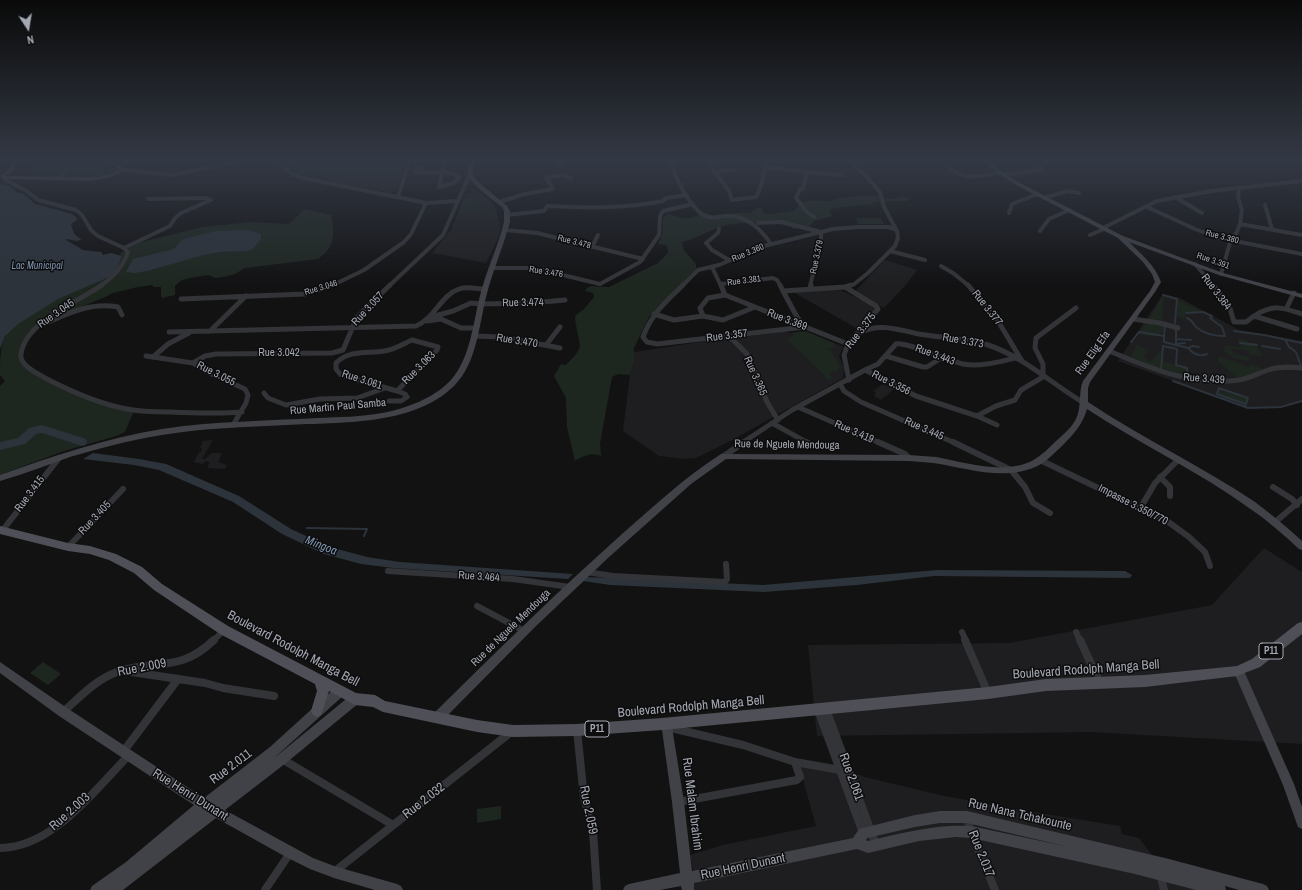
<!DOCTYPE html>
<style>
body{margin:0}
#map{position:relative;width:1302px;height:890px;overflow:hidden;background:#121213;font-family:"Archivo Narrow",sans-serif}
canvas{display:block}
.north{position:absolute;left:8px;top:8px;width:40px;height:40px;-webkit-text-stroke:3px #0d0d0e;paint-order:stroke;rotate:168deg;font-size:11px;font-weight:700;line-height:16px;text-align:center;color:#a4a8b3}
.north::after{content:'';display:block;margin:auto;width:14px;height:18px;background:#a4a8b3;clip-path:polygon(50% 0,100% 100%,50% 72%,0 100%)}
</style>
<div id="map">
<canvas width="1302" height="890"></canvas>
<div class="north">N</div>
</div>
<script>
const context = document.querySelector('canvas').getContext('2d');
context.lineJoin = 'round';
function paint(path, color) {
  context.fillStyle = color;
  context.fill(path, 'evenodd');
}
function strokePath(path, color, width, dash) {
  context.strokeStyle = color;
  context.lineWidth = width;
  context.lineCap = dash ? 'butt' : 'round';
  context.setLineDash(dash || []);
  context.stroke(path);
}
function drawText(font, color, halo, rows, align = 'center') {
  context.font = font + ' "Archivo Narrow",sans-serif';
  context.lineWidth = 3;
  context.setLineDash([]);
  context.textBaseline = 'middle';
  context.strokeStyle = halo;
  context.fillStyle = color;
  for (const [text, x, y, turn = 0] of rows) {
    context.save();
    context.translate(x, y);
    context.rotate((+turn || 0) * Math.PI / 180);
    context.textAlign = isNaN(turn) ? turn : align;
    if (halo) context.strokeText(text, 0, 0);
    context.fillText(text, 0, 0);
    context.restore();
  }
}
paint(new Path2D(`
 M33 162H107L114 170 113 173 103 177 37 175 32 174Z
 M285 162H406L397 190 390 193 332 181 315 175 312 177 301 174 293 170Z
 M471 189 477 190 492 202 498 215 500 228 499 236 486 263 432 253 451 230 465 194 471 193 472 191 469 190Z
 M885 260 917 270 905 286 884 308 857 294 856 290Z
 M836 289 843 291 872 305 875 309 858 329 793 292Z
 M1163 294 1180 298 1239 330 1302 341V401L1281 407 1248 408 1118 361Z
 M787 331 788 333 805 331 844 347 839 355 844 369 843 378 734 439 696 458 684 459 659 456 623 431 630 375 635 360 634 352 727 338 728 339Z
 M883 384 894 389 881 400 874 396 876 393 873 391Z
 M213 440 202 459H205L211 453H222L218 462 227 465 225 469 207 468 210 462 205 461 203 464 194 462 199 452H201L202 449 200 448 203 441Z
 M1264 548 1302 572V744L1091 732 817 736 808 645 1009 643 1212 605Z
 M798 762 844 768 865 777 940 795 1014 809 1120 826 1122 834 1139 838 1156 860 1221 890H692L694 875 690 855 723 845 816 826Z`), '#1e1e20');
paint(new Path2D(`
 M857 196H879C884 200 893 199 899 198L898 196 907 197 908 199 907 201 876 202 872 204 829 209 832 216 814 221 809 227 793 229 789 223C766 224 739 220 717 228 705 233 695 239 682 242L684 250 696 264V269L649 317 634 348 635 360 630 375 618 374 612 377 600 444 601 456C591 452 584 456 575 461L567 427 566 398 554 376 561 364 566 365C570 360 579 353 580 346 580 342 575 324 575 316L584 309 594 297 593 293 585 291 587 288 591 286 609 287 658 263 668 253 667 245 658 244 662 235 663 218 668 214 681 218H690L705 213 715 216 735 213H750L757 208H762L763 213C772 215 784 212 794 211 802 197 817 201 831 201L835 199Z
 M465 198H482L477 213H460Z
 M305 209 331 215C335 235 335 247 318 259L245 268 235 274 223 277 216 278 208 275 189 278 180 281 175 286V295L162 298 161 295V287H154L152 285 138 287 113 293 103 298 56 317 32 332 20 359C49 386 96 399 134 411L125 432 116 436 64 451 0 475V386L5 381 0 375C0 362 0 348 5 336 15 319 70 291 90 284 99 280 107 279 114 272 118 268 119 260 121 255L119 254 138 243 202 227 252 222 289 224Z
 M856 218H881L884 224H858Z
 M1162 297H1164L1162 320 1149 319Z
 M1178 300 1205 313H1185V319L1177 317Z
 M1146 323 1163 326V331C1156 339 1147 336 1138 334Z
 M805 331 836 344 832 345 834 347 822 350 830 349 840 366 838 372 832 371 830 374 833 378 831 379H826L822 373 788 340V338L794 336 792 333Z
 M1238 338 1246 340 1248 343H1256L1262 356 1250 354 1249 351 1231 348 1234 354 1249 357V361L1233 358C1231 354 1226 354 1223 350L1227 345 1241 348Z
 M1136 345 1149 350 1144 357 1146 359V360L1151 362 1162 349 1161 370 1131 357Z
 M1220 357 1250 367 1251 364 1263 369 1248 377 1237 378 1219 362 1217 359Z
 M1162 361 1187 367V377L1164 369 1162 367Z
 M1219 388 1248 398 1245 407 1221 398V396L1217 394Z
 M43 662 61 674 48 685 30 673Z
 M501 806V819L477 823V809Z`), '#1e2620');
paint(new Path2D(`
 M0 184C6 185 13 186 16 192L24 194 35 204 72 214 76 217 77 220 71 224C73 232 74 236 82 239L77 241 67 239 66 240 83 250 101 252 103 255 111 253 122 256 116 271 109 277 58 299 18 324 5 336 0 349Z
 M248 230 261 234V239L253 249 248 251 220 252 204 255 147 271 135 273 126 272 133 259 174 249 183 239 192 237 216 231Z
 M93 453 139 459 166 464 239 496 291 529 330 547 367 557 400 562 573 574 568 579 393 568 361 564 324 554 282 534 233 502 159 470 134 465 83 459Z
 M937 570 1125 571 1132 575 1130 578 934 576 857 585 764 592 610 585 583 581 587 577 763 585Z`), '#2c333b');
strokePath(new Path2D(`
 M1163 295 1177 299 1175 323
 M1186 313 1203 312 1212 316 1210 318 1222 327 1225 336C1215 336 1204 334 1196 327 1193 323 1192 320 1187 318
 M1176 329V344L1185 343
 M1234 331 1264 335 1302 343
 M1164 336 1165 326
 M1176 339 1191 340
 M1286 341 1289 347 1296 352 1301 366
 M1131 342 1139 332 1164 336V342L1188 348
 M1240 343 1257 345
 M1262 346 1280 349
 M1199 347 1193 346 1188 348C1193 354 1199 357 1207 354
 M1161 370 1163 346 1177 349 1176 365 1187 368V377
 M1173 381 1248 408 1281 407 1302 401
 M1219 388 1248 398 1246 404 1217 394Z
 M1245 407 1246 404
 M307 528 367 529 364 536`), '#2c333b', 2);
paint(new Path2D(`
 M42 425 86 439 87 442 86 445 82 446 42 433 36 434 25 444 0 450V442L18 438 29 428Z`), '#2c333b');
strokePath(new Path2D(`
 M60 162 66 166V171L61 178
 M278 162 289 172 299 177 426 203 457 201
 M560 162V166
 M671 162C675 178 690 208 705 216 711 219 720 217 726 216 746 215 761 229 771 244
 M708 162 729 191 732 200 756 197C761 191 764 171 767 162
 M943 162C963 182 974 177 999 173
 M423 167 417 168 416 173 442 172
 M766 167 807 172 803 189H800L796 198 807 212 814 217
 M126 170 173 175 236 162
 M442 172 451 173 459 177 454 183 439 187Z
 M442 172 444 162
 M714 172 735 169
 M807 172 841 175
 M1003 175 1042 170 1040 166 1029 162
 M4 179 28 192 38 200 76 210 82 215 91 230 98 236 124 248 128 252C123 267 114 277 100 286
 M1239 189 1238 197 1242 210 1240 224
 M398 197 409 162
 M1175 197 1202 213
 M1044 198 1068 191 1079 193
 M499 202 525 194 553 189 546 178 562 175 571 178
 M1265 205 1272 229
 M1147 207 1195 229 1219 238 1302 254
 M1009 213 1012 204 1038 194
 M507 215 544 211 547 206C586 208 624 209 663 201L666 198 687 195
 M758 223 781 222 821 232V243L810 286
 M1103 228 1157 201 1211 191 1302 181
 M719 229 718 233 706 243 712 250 729 260
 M505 230 537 233 643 259
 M1040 231 1049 219 1069 210
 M1090 235 1104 229
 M592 247 598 235
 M124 248 170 226 175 218 181 213 211 200 205 198 148 199
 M890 251 925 260
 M1195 264 1214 286
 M941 266 953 273 969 286
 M712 267 721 286
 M491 268H527L542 270 600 284 640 262 659 235 660 216 663 211 693 204
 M1221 274 1231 239 1236 234 1240 224 1302 235
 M721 284 773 278 777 280 781 286
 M331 286 364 270 404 242 411 234 426 203
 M389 286 443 235 470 174
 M682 286 698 270 719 265 764 246 833 229 858 227H888L895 229
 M847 286 853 285 868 273 895 246 898 238 897 231 884 207 880 192 867 177 850 162`), '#333438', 4);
strokePath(new Path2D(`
 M102 285C78 302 25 322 21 354 19 365 37 373 45 378 70 391 99 404 127 409 141 412 155 412 169 412 194 413 218 414 242 412
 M683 285C665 303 652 313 643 337L647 342 657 344 805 327
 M780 285 783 291
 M968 285 998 321 1022 361
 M1213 285 1229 305 1234 322H1246L1254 316
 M810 288 811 285
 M725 295 848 344
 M181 299 305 294 333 285
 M481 304 532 303 565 300
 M1286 309 1294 293
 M654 314 674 320 703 316 700 308 708 298 725 295 721 285
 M703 316 723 320 755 307
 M431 317 453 311 471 303 481 304
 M1133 319 1160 323 1178 328
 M427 321 441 319 461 328H476
 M44 324C68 313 91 302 118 307L122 315
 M804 325 797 317 783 291 845 287
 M1297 329 1254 316C1273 304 1282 307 1302 314
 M210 331 246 296
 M169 332 416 326C435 318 441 295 459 289 467 286 477 289 485 289
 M860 333C879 322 899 330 919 334 942 338 966 338 988 345 1024 357 1052 384 1084 403
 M474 336 502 337 560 348
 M729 336 747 354 767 402 778 420
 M412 340 438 347 437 350 397 391 341 375 336 369V363C351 348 371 355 389 350 397 348 405 343 412 340Z
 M546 345 560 327
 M1109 351C1152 369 1192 386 1239 380 1250 378 1259 373 1268 370 1279 366 1291 367 1302 368
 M146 356 193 363 205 371 245 389 248 395 246 403 233 425
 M886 356 923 367H927L941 358
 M153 357 168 344 189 333
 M193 363 205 356 216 354 332 353 343 350 357 317 390 285
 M865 370 878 364 896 344C906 341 947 361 963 364 981 367 998 362 1015 358
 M849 380 844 355 848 344 878 309 876 306 845 287 851 285
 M840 384 844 391 861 402 955 443
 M264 393 268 398 286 405 320 399 357 398 385 388
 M389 401H401L407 397 405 394 397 391
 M798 407 880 443
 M977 416 997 425
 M772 423 808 443
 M742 443 792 410 865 370 916 396 977 416 996 406 1015 400 1021 390 1043 377V364L1035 348 1036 338 1076 308`), '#333438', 5);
strokePath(new Path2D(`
 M806 442 808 443
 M878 442 905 454 909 458
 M953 442 1011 470 1025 487 1033 503 1050 513
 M724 456 744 442
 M1040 460 1167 521 1189 537 1205 552 1210 566
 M1160 477 1170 487V496
 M1273 487 1292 499 1297 505
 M1141 507 1155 483 1177 461
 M1274 523 1302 499
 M2 531 59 458
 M68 547 123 489
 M388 571 513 579 570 587
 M586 572 613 576 725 582 727 579 726 564
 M477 606 524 631
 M962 632 966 641
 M1076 632 1080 641
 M213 641 224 630`), '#333438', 6);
strokePath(new Path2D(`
 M965 640 988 693
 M1080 640 1100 683
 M125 671 205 683 223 688 274 696
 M826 709 876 845
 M818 710 864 836
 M63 712C80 697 95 680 117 672 157 658 178 674 214 640
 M667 727 743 745 795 762 840 770
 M577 730 584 798 593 831 597 890
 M123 752 178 679
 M282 759 393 825
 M678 802 797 780 800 777 795 762
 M967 818 971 832 995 890
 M0 848C52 848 95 790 129 755
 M334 872 511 732
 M1160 874 1164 890
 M265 890 290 853`), '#333438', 8);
paint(new Path2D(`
 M13 162H18L12 172 6 176 98 177 110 174 119 169 109 162H114L129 170 107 178 91 181 3 179 0 176 8 170Z
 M470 162H476C472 169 472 173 476 180L507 206 510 211V222C504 244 495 265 489 286 479 319 479 361 454 386 413 426 340 422 287 425 245 427 203 428 162 435 131 440 100 448 70 457 47 465 24 474 0 481V475C53 456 107 438 162 429 214 421 266 421 318 418 339 417 361 417 382 413 405 409 434 398 450 381 473 356 473 316 483 285 489 264 499 244 504 222V211L502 207C493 199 464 182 468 168 468 166 470 164 470 162Z
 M983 162H988L1018 182 1123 236 1223 273 1302 294V298L1219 275 1129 242C1141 254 1155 265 1161 282L1155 292 1090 382 1088 388V402C1142 438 1201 466 1255 502 1271 514 1287 527 1302 541V550L1299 549C1283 534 1267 520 1249 508 1198 471 1140 444 1087 409 1083 424 1073 435 1062 446 1055 452 1049 459 1041 464 1007 483 968 468 933 463 925 462 917 462 909 461L726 459 691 484 608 558 535 627 441 722 437 723 433 722 432 718 433 714C495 653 557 592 622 534 654 506 685 477 721 454L909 455C918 456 927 456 936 457 963 462 993 472 1021 465 1034 462 1044 453 1053 444 1061 436 1071 429 1076 419 1082 407 1078 393 1083 381L1150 291 1155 282 1152 274 1143 262 1118 238 1014 184Z
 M0 662 67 708 204 798 270 747 336 687 340 686 344 687 345 691 344 695 273 759 351 695 355 694 359 695 360 699 359 703 286 763 225 810 313 858 334 866 397 884 401 886 403 890H375L334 878 310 869 286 857 216 818 123 890H90L92 886 126 862 194 805 59 716 0 673Z
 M1237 666 1244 671 1294 784 1302 807V829L1298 827 1283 785 1236 677 1232 671 1233 668Z
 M662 719 671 723 672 727 684 802 692 871 853 838 859 829 915 815 940 811H967L1169 859 1263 884 1267 886 1269 890H1239L1225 886 1226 890H1196L1135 874 971 838 956 837 919 841 868 853 857 849 694 883V890H682L681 886 660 890H623L625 886 629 884 680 873 672 802 662 730 658 728 657 724 658 720ZM940 823H967L1069 847 971 826C936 824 902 833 868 841L866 840 867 838 915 827Z`), '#414248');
paint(new Path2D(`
 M0 526 68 543 90 546 116 554 142 567 162 584 228 626 356 693 375 695 385 701 477 720 513 725 577 724 662 718 988 687 1046 679 1145 675 1237 666 1252 659 1298 623 1302 622V634L1260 667 1237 676 1145 687 1046 691 988 699 662 730 577 736 513 737 477 732 383 712 373 707 355 705 329 691 321 715 317 717 313 715 311 711 317 691 315 684 220 634 154 590 134 573 109 560 90 554 68 551 0 534Z`), '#4f5057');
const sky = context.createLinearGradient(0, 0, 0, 287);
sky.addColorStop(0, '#0a0a0a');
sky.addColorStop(0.56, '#333944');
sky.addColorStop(1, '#33394400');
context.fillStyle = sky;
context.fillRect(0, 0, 1302, 287);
drawText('9px', '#a4a8b3', '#0d0d0e', [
 ["Rue 3.380",1222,237,14],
 ["Rue 3.478",574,242,14],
 ["Rue 3.360",748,253,-23],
 ["Rue 3.379",817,257,-78],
 ["Rue 3.391",1213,261,19],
 ["Rue 3.476",546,272,9],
 ["Rue 3.381",744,281,-7],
 ["Rue 3.046",321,288,-17]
]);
drawText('italic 10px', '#7c93ad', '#0d0d0e', [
 ["Lac Municipal",37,266]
]);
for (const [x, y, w] of [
 [1271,651,24],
 [597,729,24]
]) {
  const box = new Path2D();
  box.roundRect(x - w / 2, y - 8, w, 16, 3);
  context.fillStyle = '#0d0d0e';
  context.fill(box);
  strokePath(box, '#a4a8b3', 1);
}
drawText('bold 10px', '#a4a8b3', null, [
 ["P11",1271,651],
 ["P11",597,729]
]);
drawText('11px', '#a4a8b3', '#0d0d0e', [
 ["Rue 3.364",1216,292,53],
 ["Rue 3.474",523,303,-1],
 ["Rue 3.377",987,308,52],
 ["Rue 3.057",368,309,-47],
 ["Rue 3.045",56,314,-35],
 ["Rue 3.369",787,320,21],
 ["Rue 3.375",861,331,-52],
 ["Rue 3.357",727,336,-7],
 ["Rue 3.470",517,341,9],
 ["Rue 3.373",963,341,10],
 ["Rue 3.042",279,353],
 ["Rue Elig Efa",1093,353,-54],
 ["Rue 3.443",935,355,20],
 ["Rue 3.063",419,368,-45],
 ["Rue 3.055",216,374,27],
 ["Rue 3.365",755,376,66],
 ["Rue 3.439",1204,379,4],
 ["Rue 3.061",362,380,18],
 ["Rue 3.356",891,383,27],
 ["Rue Martin Paul Samba",338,407,-5],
 ["Rue 3.445",924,429,24],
 ["Rue 3.419",854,432,24],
 ["Rue de Nguele Mendouga",787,445,1],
 ["Rue 3.415",30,494,-53],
 ["Impasse 3.350/770",1133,505,27],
 ["Rue 3.405",95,518,-47],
 ["Rue 3.464",479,577,4],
 ["Rue de Nguele Mendouga",511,628,-44]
]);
drawText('italic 12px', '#7c93ad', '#0d0d0e', [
 ["Mingoa",321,546,22]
]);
drawText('13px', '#a4a8b3', '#0d0d0e', [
 ["Boulevard Rodolph Manga Bell",293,649,28],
 ["Rue 2.009",142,668,-11],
 ["Boulevard Rodolph Manga Bell",1086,670,-4],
 ["Boulevard Rodolph Manga Bell",691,707,-5],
 ["Rue 2.011",231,767,-37],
 ["Rue 2.061",851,777,70],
 ["Rue Henri Dunant",190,795,32],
 ["Rue 2.032",424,801,-38],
 ["Rue Malam Ibrahim",692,804,83],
 ["Rue 2.059",588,810,79],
 ["Rue 2.003",70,812,-42],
 ["Rue Nana Tchakounte",1020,815,13],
 ["Rue 2.017",981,854,68],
 ["Rue Henri Dunant",743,867,-12]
]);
</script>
